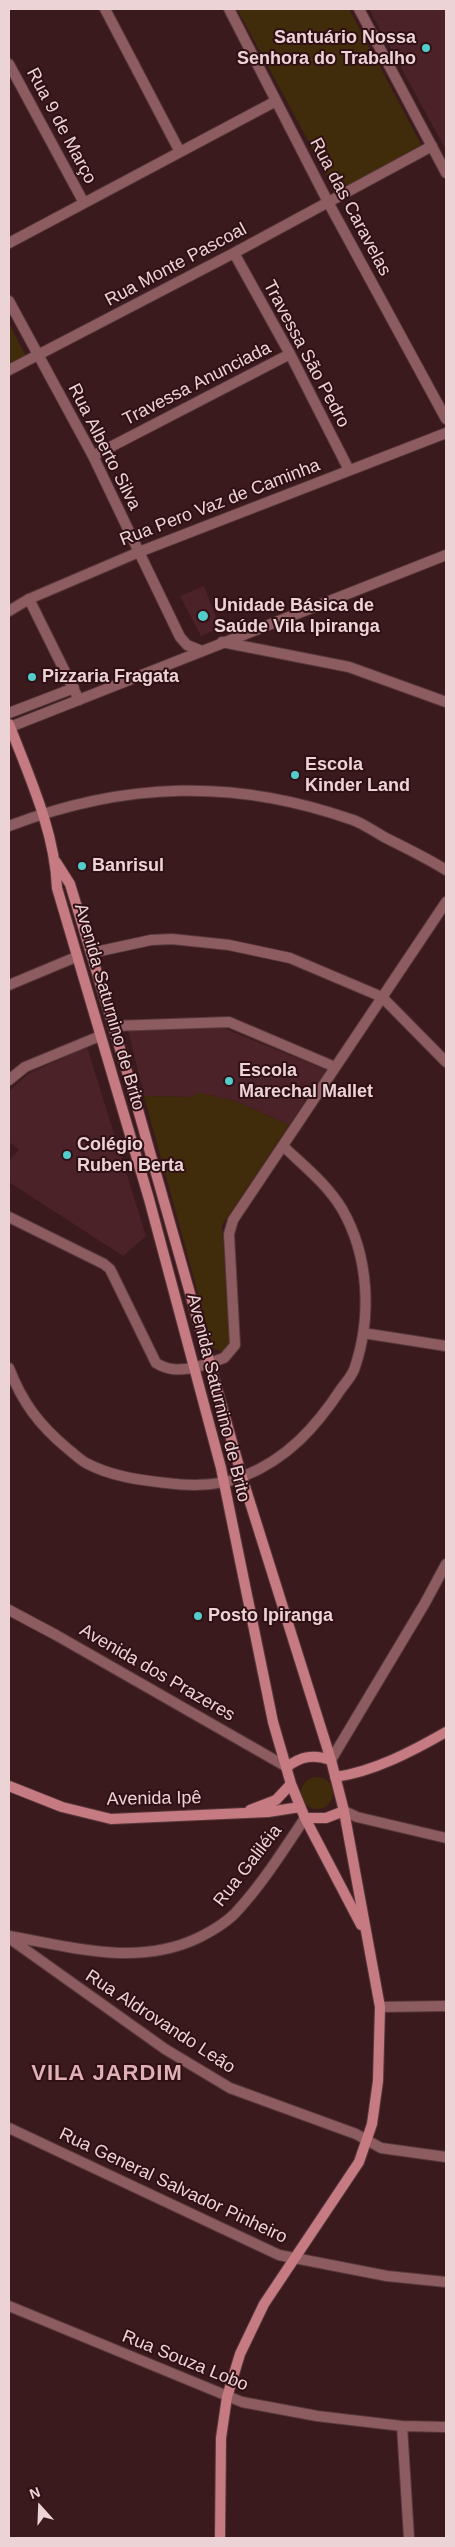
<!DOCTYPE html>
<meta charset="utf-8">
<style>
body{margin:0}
#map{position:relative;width:455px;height:2547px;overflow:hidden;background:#3b1a1e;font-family:Helvetica,sans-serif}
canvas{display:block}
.frame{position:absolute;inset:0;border:10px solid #ecd4d6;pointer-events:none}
.north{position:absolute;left:15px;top:2482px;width:50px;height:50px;-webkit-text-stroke:4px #301015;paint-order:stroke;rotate:340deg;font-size:14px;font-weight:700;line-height:20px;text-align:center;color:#ecd4d6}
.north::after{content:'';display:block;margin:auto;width:18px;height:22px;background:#ecd4d6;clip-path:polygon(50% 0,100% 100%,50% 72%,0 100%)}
</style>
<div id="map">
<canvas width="455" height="2547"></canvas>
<div class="frame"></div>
<div class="north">N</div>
</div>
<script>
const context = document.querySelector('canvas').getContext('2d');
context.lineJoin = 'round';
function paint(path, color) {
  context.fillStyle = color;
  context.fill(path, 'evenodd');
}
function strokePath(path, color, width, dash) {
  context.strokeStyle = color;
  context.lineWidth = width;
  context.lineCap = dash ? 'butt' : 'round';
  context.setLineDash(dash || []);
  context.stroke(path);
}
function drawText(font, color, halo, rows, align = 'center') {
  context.font = font + ' Helvetica,sans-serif';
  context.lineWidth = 4;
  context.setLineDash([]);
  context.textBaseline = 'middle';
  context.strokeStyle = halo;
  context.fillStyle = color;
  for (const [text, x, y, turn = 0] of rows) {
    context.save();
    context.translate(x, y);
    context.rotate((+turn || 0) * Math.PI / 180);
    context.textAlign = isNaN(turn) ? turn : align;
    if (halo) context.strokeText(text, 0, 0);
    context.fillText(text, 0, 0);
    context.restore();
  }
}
paint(new Path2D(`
 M369 9H446V150Z
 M204 586 220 628 201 636 180 596Z
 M221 1027 326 1070 289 1125 235 1101 196 1092 194 1097 144 1096 128 1030Z
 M87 1047 146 1236 123 1256 9 1182V1161L19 1150 9 1142V1091L28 1074Z`), '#4a2228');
paint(new Path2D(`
 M237 9H349L422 146 336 192Z
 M9 324 26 356 9 365Z
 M196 1092 235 1101 289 1125 222 1225 230 1343 222 1352 213 1348 144 1096 194 1097Z
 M301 1793a16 16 0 1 1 32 0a16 16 0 1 1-32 0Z`), '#402b0a');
const minor = new Path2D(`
 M105 9 180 152
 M229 9 328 202 446 419
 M9 64 84 203
 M9 243 276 101
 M234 253 290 354 349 470
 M9 301 93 456 139 552 446 433
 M9 370 234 253 432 146
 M93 456 290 354
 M29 599 79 700
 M9 713 74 688
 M91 953 151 940 172 939 229 945 290 958 382 997 446 1062
 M9 985 76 957
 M113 1026 229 1022 335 1067
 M9 1080 25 1067 100 1036
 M9 1217 104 1264 110 1269 156 1363C169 1371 179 1370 194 1368
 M363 1333 446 1346
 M9 1368C22 1402 39 1425 68 1449 73 1453 79 1459 86 1463 110 1476 139 1480 166 1483 190 1486 221 1486 244 1476 287 1459 316 1427 341 1389 346 1382 353 1375 355 1367 372 1316 369 1256 342 1209 327 1184 304 1166 283 1146
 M9 1610 56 1635 287 1767
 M331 1760 425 1603 446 1564
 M344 1811 357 1817 446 1838
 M9 1936C72 1947 137 1967 198 1938 212 1931 228 1922 238 1910 263 1883 284 1849 305 1818
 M9 1938 165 2049 230 2088 356 2134 381 2148 446 2157
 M380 2007 446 2006
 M9 2128 279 2255 387 2276 446 2282
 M9 2306 242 2402 317 2416 402 2426 446 2427
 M402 2426 409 2538`);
const tertiary = new Path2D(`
 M359 9 446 173
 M9 611 29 599 139 552 180 637 187 645 202 651
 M222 642 349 667 446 702
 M10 727 446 555
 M9 826C124 782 235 778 353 820 364 824 375 832 386 838 406 848 427 858 446 870
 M194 1368 224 1358 235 1345 229 1234 233 1220 446 902`);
const secondary = new Path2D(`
 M9 724C29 776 55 832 57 888L149 1199 221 1468 273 1722 291 1784 305 1818 361 1925
 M56 862 70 884 131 1085 242 1477 331 1760 344 1811 380 2007 378 2081 372 2124 359 2162 264 2304 240 2354 227 2397 221 2438 220 2538
 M287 1767C301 1756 314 1754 331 1760
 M335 1777C373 1772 413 1751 446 1732
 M9 1786 62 1807 111 1819 268 1812 300 1807
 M250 1810 276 1800 291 1784
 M305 1818H326L344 1811`);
strokePath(minor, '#57383b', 12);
strokePath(tertiary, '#57383b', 12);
strokePath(secondary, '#57383b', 12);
strokePath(minor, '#8c5c60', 10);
strokePath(tertiary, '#8c5c60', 10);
strokePath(secondary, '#c67a81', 10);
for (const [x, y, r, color] of [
 [426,48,5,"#53cdcb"],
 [203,616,6,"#53cdcb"],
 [32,677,5,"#53cdcb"],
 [295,775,5,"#53cdcb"],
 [82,866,5,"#53cdcb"],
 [229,1081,5,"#53cdcb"],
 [67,1155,5,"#53cdcb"],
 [198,1616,5,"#53cdcb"]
]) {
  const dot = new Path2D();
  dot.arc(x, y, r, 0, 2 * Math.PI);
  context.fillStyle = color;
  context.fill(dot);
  strokePath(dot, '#301015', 2);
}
drawText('bold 18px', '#ecd4d6', '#301015', [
 ["Santuário Nossa",416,38,"right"],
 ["Senhora do Trabalho",416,59,"right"],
 ["Unidade Básica de",214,606],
 ["Saúde Vila Ipiranga",214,627],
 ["Pizzaria Fragata",42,677],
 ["Escola",305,765],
 ["Kinder Land",305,786],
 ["Banrisul",92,866],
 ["Escola",239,1071],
 ["Marechal Mallet",239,1092],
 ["Colégio",77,1145],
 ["Ruben Berta",77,1166],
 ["Posto Ipiranga",208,1616]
], 'left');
drawText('18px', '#ecd4d6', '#301015', [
 ["Rua 9 de Março",61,126,62],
 ["Rua das Caravelas",350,207,62],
 ["Rua Monte Pascoal",176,265,-28],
 ["Travessa São Pedro",306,354,62],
 ["Travessa Anunciada",197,384,-27],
 ["Rua Alberto Silva",104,447,63],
 ["Rua Pero Vaz de Caminha",220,503,-21],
 ["Avenida Saturnino de Brito",109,1007,74],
 ["Avenida Saturnino de Brito",218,1398,76],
 ["Avenida dos Prazeres",157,1673,30],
 ["Avenida Ipê",154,1799,-1],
 ["Rua Galiléia",248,1866,-52],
 ["Rua Aldrovando Leão",160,2022,33],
 ["Rua General Salvador Pinheiro",173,2186,25],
 ["Rua Souza Lobo",185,2361,22]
]);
context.letterSpacing = '1px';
drawText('bold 22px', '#dfb1b5', '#301015', [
 ["VILA JARDIM",107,2074]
]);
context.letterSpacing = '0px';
</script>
